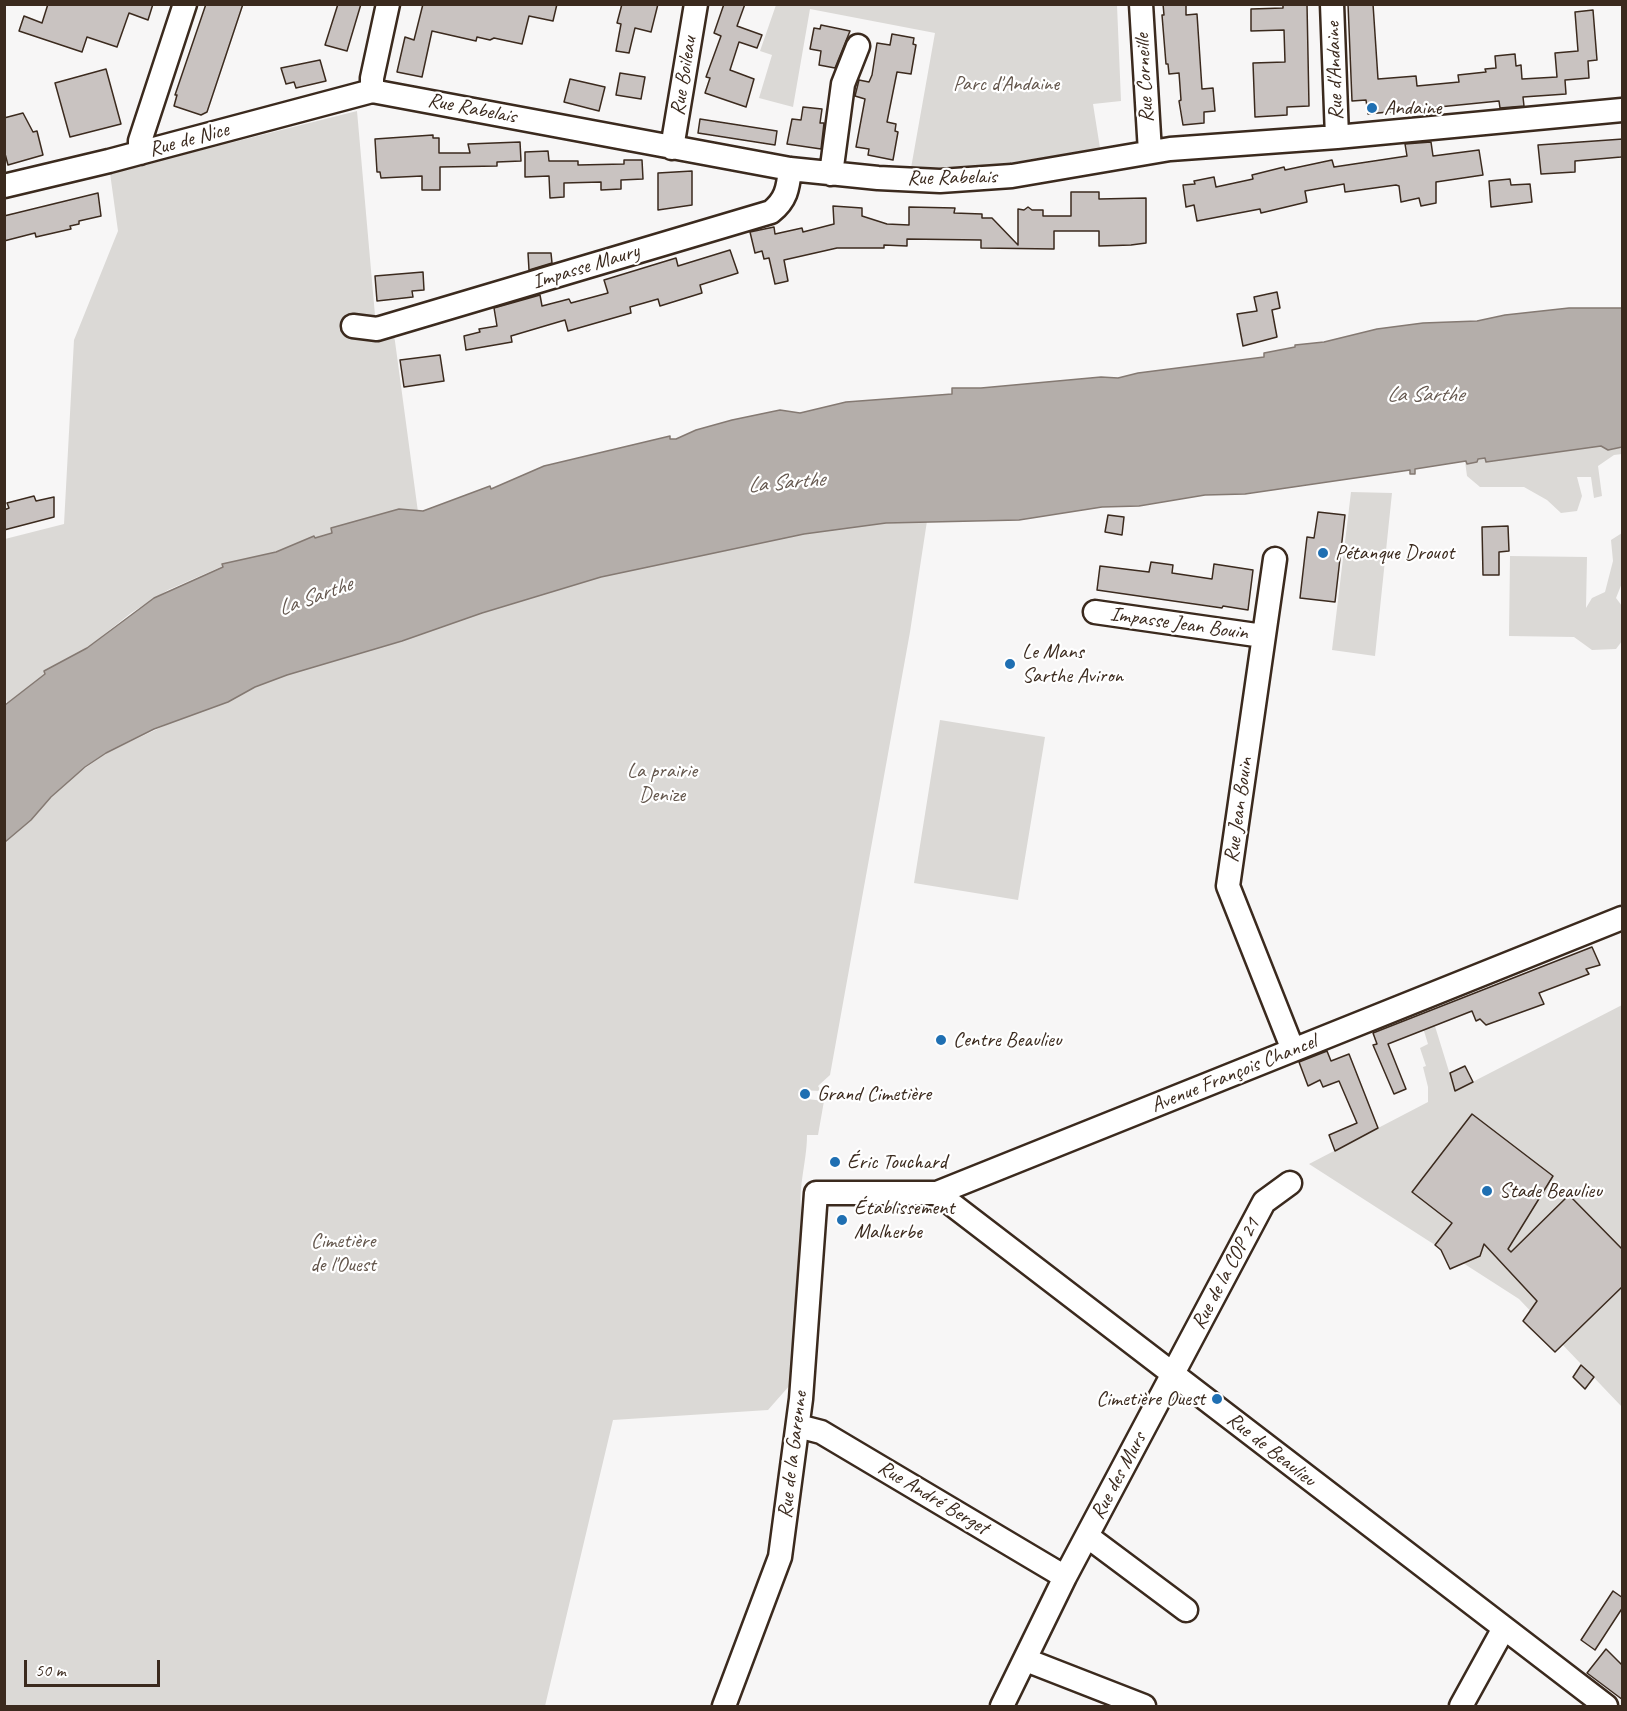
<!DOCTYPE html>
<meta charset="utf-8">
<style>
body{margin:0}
#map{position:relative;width:1627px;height:1711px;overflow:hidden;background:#f7f6f6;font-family:Caveat,sans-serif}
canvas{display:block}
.frame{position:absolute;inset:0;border:6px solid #3b2a1e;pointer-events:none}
.scale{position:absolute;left:24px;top:1660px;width:136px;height:27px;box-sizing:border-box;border:3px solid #3b2a1e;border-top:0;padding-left:8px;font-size:18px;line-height:21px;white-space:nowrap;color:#3b2a1e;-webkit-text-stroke:4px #fff;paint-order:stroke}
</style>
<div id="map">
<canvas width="1627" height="1711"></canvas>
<div class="frame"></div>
<div class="scale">50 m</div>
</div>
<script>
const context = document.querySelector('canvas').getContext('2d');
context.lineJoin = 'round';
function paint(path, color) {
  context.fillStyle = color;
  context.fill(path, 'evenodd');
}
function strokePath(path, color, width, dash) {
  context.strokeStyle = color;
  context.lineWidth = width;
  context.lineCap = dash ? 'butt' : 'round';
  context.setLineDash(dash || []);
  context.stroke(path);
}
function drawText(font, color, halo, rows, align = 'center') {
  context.font = font + ' Caveat,sans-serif';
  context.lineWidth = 4.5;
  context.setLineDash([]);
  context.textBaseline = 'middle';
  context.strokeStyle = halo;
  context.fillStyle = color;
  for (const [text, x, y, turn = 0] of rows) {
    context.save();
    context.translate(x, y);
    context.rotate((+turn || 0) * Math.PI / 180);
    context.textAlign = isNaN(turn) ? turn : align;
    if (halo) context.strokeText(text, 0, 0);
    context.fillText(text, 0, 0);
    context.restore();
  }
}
paint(new Path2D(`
 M776 5H1117L1121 101 1093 104 1100 148 997 165 911 168 935 33 810 9 793 107 759 98 772 55 760 51Z
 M357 111 377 338 394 334 418 512 410 509 331 529 332 533 276 552 223 564V566L168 590 131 613 87 648 45 671V674L7 703 5 695V539L64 524 74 340 118 231 110 173Z
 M1622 417V454L1614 455 1598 466 1602 496 1594 498 1591 477H1577L1582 496 1577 511 1561 513 1547 500 1524 487H1480L1467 476 1464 454Z
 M1351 492 1392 493 1375 656 1332 650Z
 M927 521 910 632 830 1075 818 1086 821 1091 800 1090 799 1098 824 1101 818 1135H807C807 1164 796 1190 803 1220L790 1385 768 1410 613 1420 545 1706H5V842L73 777 106 753 181 718 228 702 255 687 287 675 402 641 482 613 601 577 804 534 885 523Z
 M1622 533V583L1616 598 1622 606V641L1616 649 1592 650 1574 637 1509 636 1510 556 1587 557 1586 608 1592 598 1605 592 1613 561 1611 540Z
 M940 720 1045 737 1018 900 914 883Z
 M1622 1005V1407L1519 1299 1309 1164 1428 1102V1087L1423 1067 1426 1066 1420 1048 1428 1044 1419 1015 1430 1010 1455 1091Z`), '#dbd9d6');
const water = new Path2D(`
 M1569 308H1622V447L1608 450 1601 446 1486 462 1485 458 1478 459 1477 462 1467 464 1466 461 1415 469V474H1410V470L1245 494 1205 495 1139 506 1102 507 1019 520 886 523 804 534 601 577 482 613 402 641 287 675 255 687 228 702 154 729 106 753 85 767 51 797 31 820 5 842V705L45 674 44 671 87 648 154 598 223 567 222 564 276 552 314 536 315 538 332 533 331 528 399 509 423 511 490 486 491 489 544 466 670 436V439H676L696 430 732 420 780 410 800 413 846 402 952 394V388H981L1101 377 1118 378 1138 373 1264 357V353L1295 347V345L1324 342 1377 329 1423 323 1477 321 1505 315Z`);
paint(water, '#b4aeaa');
strokePath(water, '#847972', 1.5);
const building = new Path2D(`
 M48 4H153L148 20 129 13 117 47 87 37 82 52 19 31 24 16 42 23Z
 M206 4H243L207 112 201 115 174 106 177 95H175Z
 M338 4H361L347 51 325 45Z
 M423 4H557L553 21 529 16 522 44 494 38 490 40 477 37 476 41 432 31 422 77 397 72 405 37 414 40Z
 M622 4H658L651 32 635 28 629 53 616 51 621 24 617 23Z
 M724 4H745L737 26 762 35 757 48 739 42 730 70 754 79 746 107 705 93 710 78 706 77 721 36 714 33Z
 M1163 4H1186V15L1197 14 1202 89 1213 88 1215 111 1204 112V123L1183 125 1179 101 1181 100 1179 73 1169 74 1168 64H1166L1162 15H1164Z
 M1283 4H1307L1309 106 1287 107V115L1255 117 1253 63 1285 62 1284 30 1251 31V9L1283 8Z
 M1348 4H1373L1378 79 1416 76 1417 86 1459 82 1458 75 1486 72 1485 69 1496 68 1495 56 1515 54 1516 66 1521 65 1522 79 1557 77 1555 53 1578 51 1575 12 1593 10 1597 60 1588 61 1589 78 1565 80 1566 94 1523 97 1524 106 1500 108 1499 101 1368 114 1366 100 1352 101Z
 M821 25 850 31 835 68 819 65 821 51 810 49 814 28 820 29Z
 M892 34 914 38 913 44 916 45 911 74 897 72 887 122 896 124 895 131 898 132 893 160 868 155 869 149 856 147 865 99 855 96 859 80 869 82 872 75 877 43 890 45Z
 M320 60 326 81 296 88 294 82 286 84 281 68Z
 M106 69 121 124 70 137 55 83Z
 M620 73 645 77 641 99 616 95Z
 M570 79 605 87 599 111 564 102Z
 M803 107 822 109 820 123H824L821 149 787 144 792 119 801 120Z
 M23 113 33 132 37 131 43 155 8 165 4 150V118Z
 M700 119 777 131 775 145 698 133Z
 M433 135V138H439V153H470L468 144 520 142 521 161 497 162V166L440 167V190H422V176L381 178 380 172H377L375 139Z
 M1623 139V155L1621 157 1575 161V172L1541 174 1538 145Z
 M1431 142 1433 156 1479 150 1483 175 1436 182V203L1421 206 1419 198 1401 202 1399 186 1396 185 1345 192 1344 184 1305 191 1307 202 1261 213 1260 209 1197 221 1194 205 1186 207 1183 185 1195 184 1194 181 1214 177 1216 187 1253 179 1252 175 1284 167 1285 170 1332 160 1334 167 1407 156 1405 144Z
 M548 151 549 161H578V165L624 164V160H642L643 179 621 180V189L601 190V182L564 183V197L550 198 549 176 525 177V152Z
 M692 171V205L658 210V173Z
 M1510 179 1511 185 1530 184 1532 202 1491 207 1489 181Z
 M1071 192H1099V199L1146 198V243L1131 245 1099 246V231H1054V249L981 248V240L907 239V246L884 245V248H837L784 260 788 281 775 284 769 258 764 259 762 251 755 253 750 232 774 227 775 234 802 228 803 232 834 224 833 206 862 208V216L887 224 909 225V207L955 208 954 213 982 214V218H992L1018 245V209L1024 210 1028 207 1032 210H1043V216H1071Z
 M98 193 101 216 79 221V224L70 226 71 229 36 237 35 233 4 241V216Z
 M730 250 738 273 700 285 702 293 660 306 658 299 630 307 631 313 568 331 565 320 511 336 512 342 466 350 464 336 480 332 479 329 497 326 494 308 540 295 542 306 569 299 571 303 608 293 604 280 676 258 678 266Z
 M528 253H551L552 263 529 270Z
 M423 272 424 290 412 291 413 297 377 301 375 276Z
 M1277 292 1280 308 1272 310 1277 337 1243 346 1237 314 1257 311 1254 297Z
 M440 355 444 381 404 387 400 360Z
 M34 496 36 501 54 497V517L4 530V510L9 508 7 503Z
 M1318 512 1345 515 1335 602 1300 598 1307 537 1314 538Z
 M1108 515 1124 517 1122 535 1105 532Z
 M1508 526 1509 551 1499 552V575H1483L1482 527Z
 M1151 562 1173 565 1172 573 1212 579 1214 564 1253 570 1248 610 1223 606 1222 608 1097 590 1100 566 1149 572Z
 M1592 947 1600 965 1586 969 1589 974 1539 993 1544 1004 1486 1025 1480 1019 1476 1021 1472 1011 1388 1044 1406 1089 1394 1094 1373 1045 1377 1044 1373 1033Z
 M1327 1051 1331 1061 1349 1054 1378 1128 1335 1151 1329 1135 1357 1123 1339 1081 1323 1087 1320 1080 1308 1086 1299 1062Z
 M1465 1066 1473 1082 1455 1091 1450 1073Z
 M1472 1114 1553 1176 1508 1249 1511 1252 1569 1195 1623 1250V1286L1555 1352 1523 1321 1537 1301 1484 1244 1480 1256 1450 1269 1441 1250 1435 1245 1452 1223 1412 1192Z
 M1581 1365 1594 1377 1585 1389 1573 1377Z
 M1613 1591 1623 1598V1607L1595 1650 1581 1640Z
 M1606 1649 1623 1666V1700L1587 1673Z`);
paint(building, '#c9c3c1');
strokePath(building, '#3b2a1e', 1.5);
const minor = new Path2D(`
 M1141 4 1150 152
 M1332 4 1337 137
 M372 91V78L388 4
 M672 148 696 4
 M140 153V141L185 4
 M831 174 843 84 858 46
 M4 186 109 161 372 91 790 169 878 178 940 181 1012 176 1170 149 1337 137 1622 110
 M353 326 377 329 771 212C786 200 788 189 790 169
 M1275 559 1228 886 1293 1050
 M1095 612 1263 636
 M937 1193 1606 1706
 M798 1426 821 1432 1065 1577
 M1087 1536 1186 1610
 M1026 1660 1144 1706
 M724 1706 780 1557 801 1399 816 1193H937L1622 918
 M1002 1706 1065 1577 1264 1202 1290 1183
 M1461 1706 1504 1628`);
strokePath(minor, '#3b2a1e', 27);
strokePath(minor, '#fff', 22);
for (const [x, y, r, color] of [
 [1372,108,6,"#1f6fb2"],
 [1323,553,6,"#1f6fb2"],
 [1010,664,6,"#1f6fb2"],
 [941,1040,6,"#1f6fb2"],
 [805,1094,6,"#1f6fb2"],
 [835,1162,6,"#1f6fb2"],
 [1487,1191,6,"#1f6fb2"],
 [842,1220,6,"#1f6fb2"],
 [1217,1399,6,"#1f6fb2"]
]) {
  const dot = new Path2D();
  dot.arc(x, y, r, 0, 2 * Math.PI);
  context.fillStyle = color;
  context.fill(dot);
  strokePath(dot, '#fff', 2);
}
drawText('21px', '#3b2a1e', '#fff', [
 ["Rue d'Andaine",1335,71,-92],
 ["Rue Boileau",684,76,-81],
 ["Rue Corneille",1145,78,-93],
 ["Rue Rabelais",472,109,11],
 ["Rue de Nice",189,140,-15],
 ["Rue Rabelais",952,178,-1],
 ["Impasse Maury",586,267,-17],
 ["Impasse Jean Bouin",1179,624,8],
 ["Rue Jean Bouin",1239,810,-82],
 ["Avenue François Chancel",1234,1074,-22],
 ["Rue de la COP 21",1226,1274,-62],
 ["Rue de Beaulieu",1271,1450,38],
 ["Rue de la Garenne",793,1455,-83],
 ["Rue des Murs",1119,1476,-62],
 ["Rue André Berget",933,1498,31]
]);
drawText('21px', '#63564c', '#fff', [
 ["Parc d'Andaine",1006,84],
 ["La prairie",662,771],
 ["Denize",662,795],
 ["Cimetière",343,1241],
 ["de l'Ouest",343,1265]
]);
drawText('21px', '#3b2a1e', '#fff', [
 ["Andaine",1384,108],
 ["Pétanque Drouot",1335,553],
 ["Le Mans",1022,652],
 ["Sarthe Aviron",1022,676],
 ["Centre Beaulieu",953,1040],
 ["Grand Cimetière",817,1094],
 ["Éric Touchard",847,1162],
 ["Stade Beaulieu",1499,1191],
 ["Établissement",854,1208],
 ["Malherbe",854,1232],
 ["Cimetière Ouest",1205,1399,"right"]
], 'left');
drawText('italic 22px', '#65584f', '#fff', [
 ["La Sarthe",1425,395],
 ["La Sarthe",786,483,-5],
 ["La Sarthe",315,597,-20]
]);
</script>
